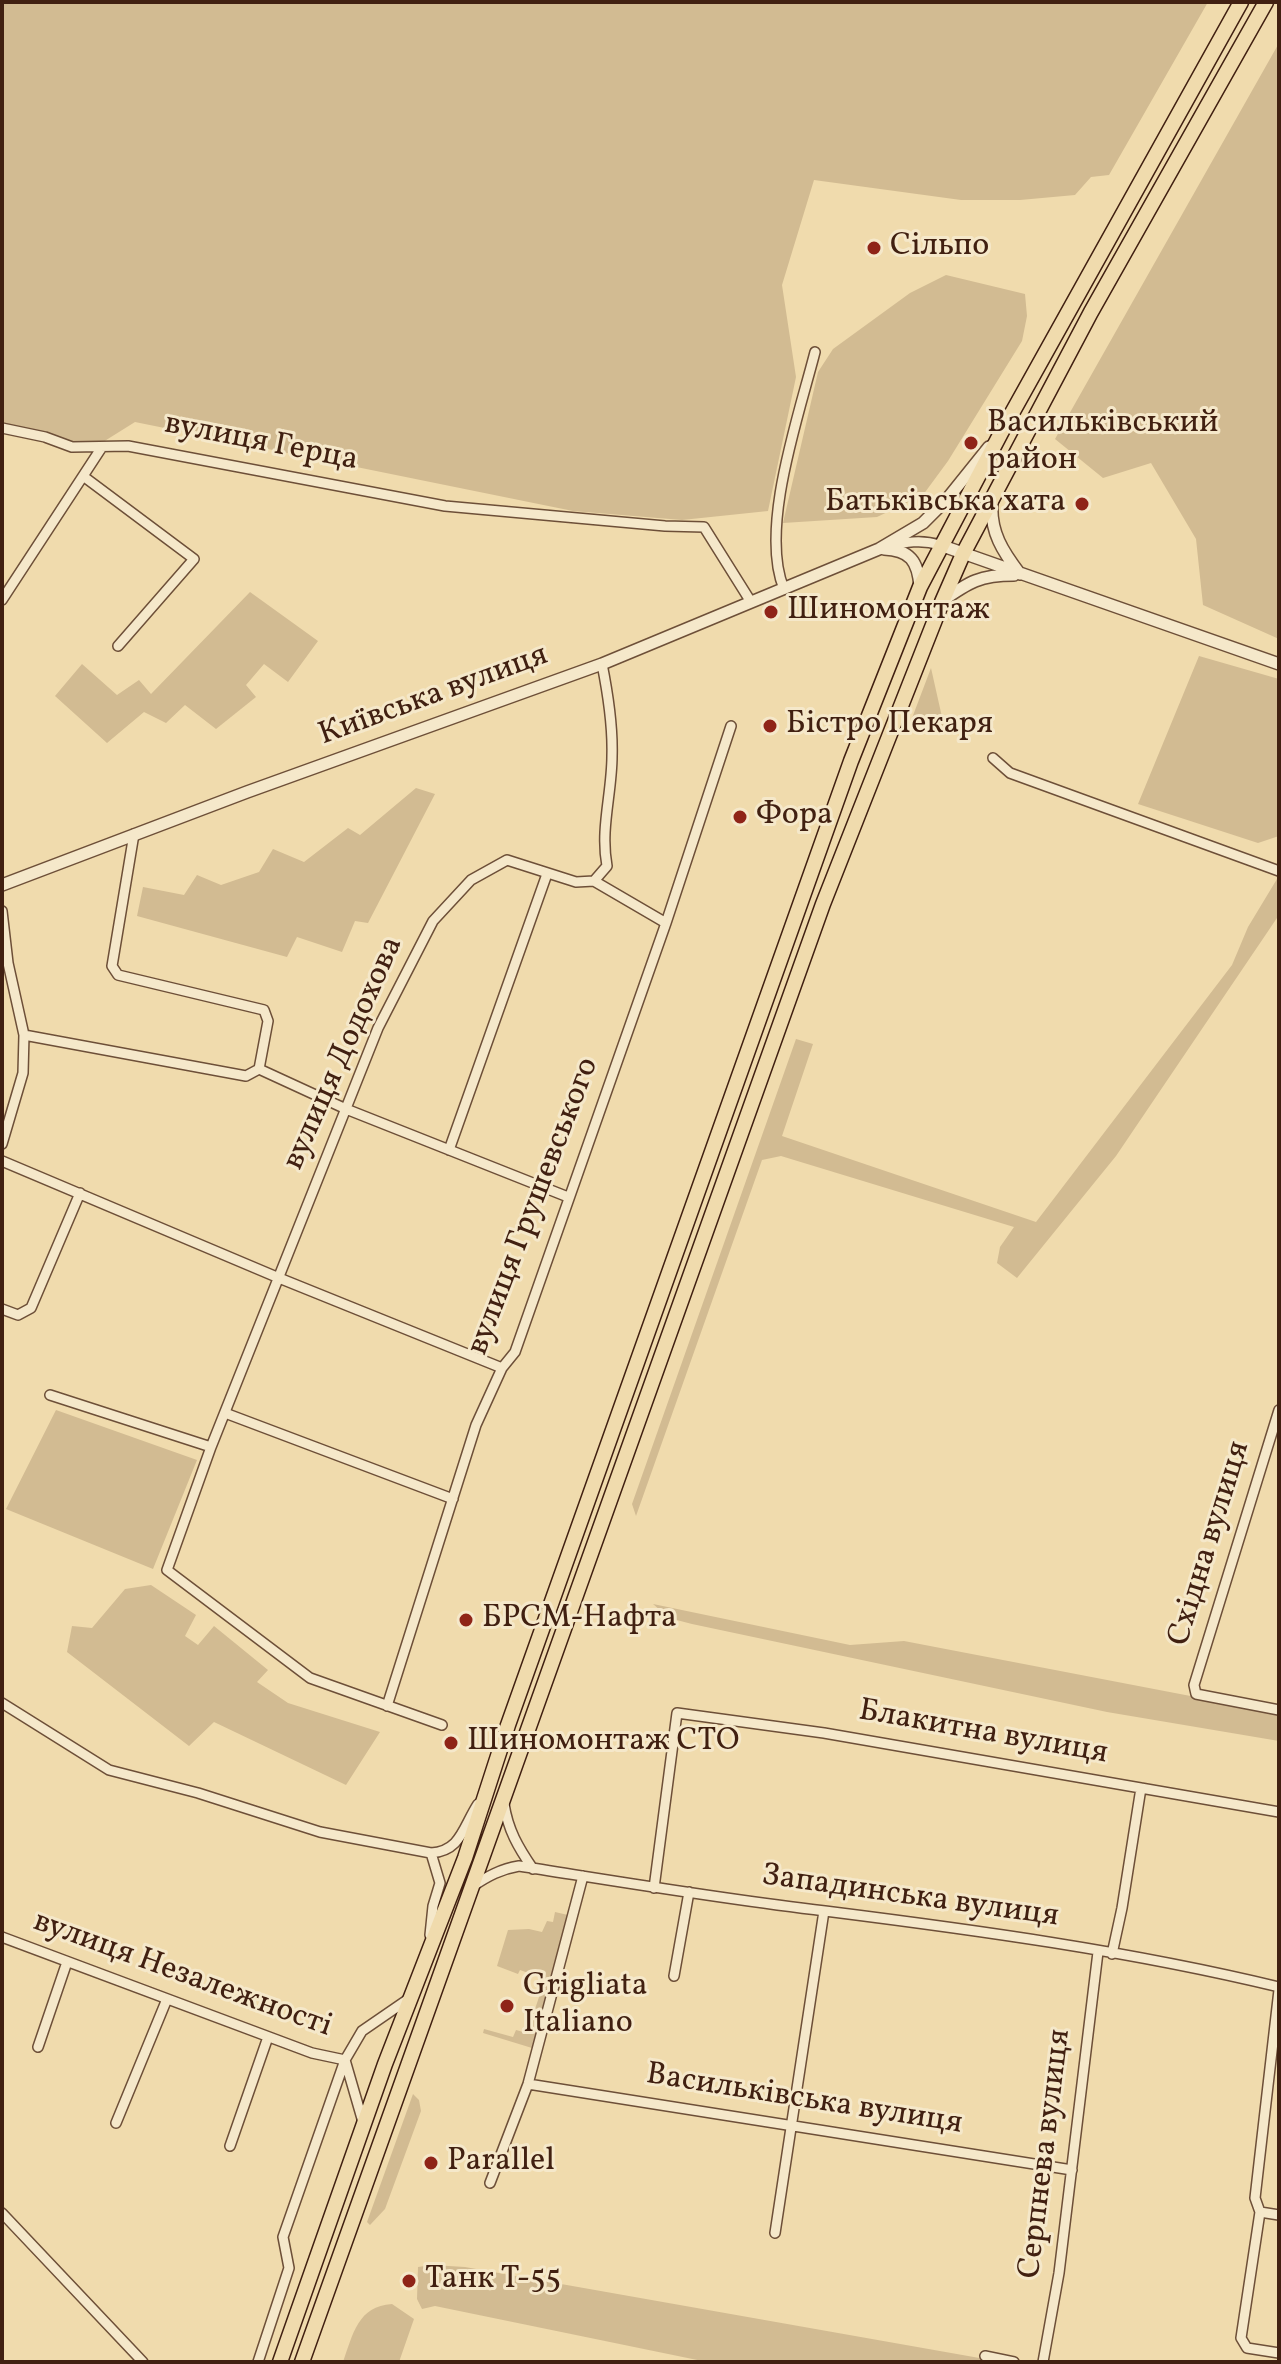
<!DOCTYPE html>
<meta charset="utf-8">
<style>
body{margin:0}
#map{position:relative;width:1281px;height:2364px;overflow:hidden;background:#f0dbad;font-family:Vollkorn,serif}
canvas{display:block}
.frame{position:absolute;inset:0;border:4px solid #412011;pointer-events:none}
</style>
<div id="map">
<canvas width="1281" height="2364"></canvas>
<div class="frame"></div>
</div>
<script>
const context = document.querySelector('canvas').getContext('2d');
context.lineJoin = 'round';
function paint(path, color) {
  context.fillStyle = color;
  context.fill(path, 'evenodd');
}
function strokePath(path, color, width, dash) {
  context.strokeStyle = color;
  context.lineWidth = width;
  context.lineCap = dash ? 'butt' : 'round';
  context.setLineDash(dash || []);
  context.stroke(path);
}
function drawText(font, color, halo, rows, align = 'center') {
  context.font = font + ' Vollkorn,serif';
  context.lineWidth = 6;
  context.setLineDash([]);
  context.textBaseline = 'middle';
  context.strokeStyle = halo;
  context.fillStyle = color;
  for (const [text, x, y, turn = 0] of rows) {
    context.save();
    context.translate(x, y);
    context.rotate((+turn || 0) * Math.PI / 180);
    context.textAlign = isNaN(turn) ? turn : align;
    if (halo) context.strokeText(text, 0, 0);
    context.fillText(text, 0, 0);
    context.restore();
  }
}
paint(new Path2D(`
 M2 2H1208L1109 175 1091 177 1075 195 1020 200H961L814 180 782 285 796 377 768 511 682 520 573 511 135 422 103 442 72 447 2 425Z
 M1279 43V639L1203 605 1196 539 1151 463 1103 478 1055 439Z
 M946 275 1025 294 1027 316 1022 341 948 461 923 495 877 517 783 523 818 372 833 349 910 293Z
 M250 592 318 641 288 682 264 664 246 685 256 697 216 729 185 705 166 723 144 712 107 743 55 696 82 664 117 695 139 680 151 694Z
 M1199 656 1279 679V836L1258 843 1138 804Z
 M931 668 944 726 917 729 909 726Z
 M416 788 435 794 368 923 355 921 342 952 297 937 287 957 137 916 143 887 184 895 197 875 221 885 259 872 273 849 304 862 348 828 360 835Z
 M1277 879H1279V915L1116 1156 1017 1278 997 1263 1000 1247 1014 1227 781 1156 762 1160 636 1516 632 1504 796 1039 813 1044 782 1136 1036 1222 1232 965 1248 927Z
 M56 1410 197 1460 153 1569 6 1509Z
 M151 1585 196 1615 185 1636 198 1645 214 1626 268 1670 257 1682 288 1703 380 1732 346 1785 214 1722 189 1746 67 1652 72 1626 92 1628 125 1589Z
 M653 1604 850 1645 904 1641 1279 1713V1741L1107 1712 692 1624 669 1618Z
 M555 1912 568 1915 532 2048 483 2033 484 2029 513 2037 516 2030 527 2033 545 1979 520 1970 518 1974 497 1966 508 1930 529 1929 542 1932 547 1921 553 1922Z
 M413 2094 419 2100 421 2111 385 2209 370 2225 367 2222Z
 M432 2265 465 2267 1002 2362H707L435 2306 422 2309 417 2299 418 2267Z
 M392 2304 414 2319 399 2362H343C353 2334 358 2306 392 2304Z`), '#d2bb92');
const minor = new Path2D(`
 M2 428 45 437 72 447 128 446 445 506 665 526 704 527 751 602
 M83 476 194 559 118 646
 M886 547C906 542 921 539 940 545
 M784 589C759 529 799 415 815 352
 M2 600 102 447
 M993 758 1010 773 1279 871
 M134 834 112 966 118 975 264 1010 268 1021 259 1069
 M594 881 666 923
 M2 911 8 963 24 1035 23 1073 2 1144
 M24 1035 246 1076 259 1069 346 1109 568 1197
 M449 1150 547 874
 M2 1161 279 1278 502 1368
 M2 1309 18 1315 31 1308 80 1193
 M50 1395 211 1447
 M1279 1410 1194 1685 1196 1694 1279 1710
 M225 1413 453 1499
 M2 1703 109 1770 198 1793 320 1832 431 1853C461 1851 463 1827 478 1804
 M387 1706 476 1425 502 1368 515 1352 666 923 731 726
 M442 1725 310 1678 167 1570 211 1447 378 1028 433 921 471 880 507 860 576 882 594 881 607 866C600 829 612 793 612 756 613 724 608 694 602 664
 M504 1804C508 1830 518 1847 533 1869
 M473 1886C488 1876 501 1869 519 1866 621 1882 722 1899 825 1911 976 1930 1130 1951 1279 1987
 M654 1888 677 1713 824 1733 1279 1812
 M430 1935 433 1906 440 1883 431 1853
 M2 1937 312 2053 345 2060 283 2237 289 2268 258 2362
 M1112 1954 1122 1908 1141 1788
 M674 1976 689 1892
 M1279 1990 1255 2198 1260 2212 1241 2338 1247 2348 1279 2353
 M38 2047 67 1962
 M528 2084 1072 2170
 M363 2122 345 2060 362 2031 410 1998
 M116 2123 167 1999
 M230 2146 268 2037
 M490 2183 528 2084 583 1876
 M1260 2212 1279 2215
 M2 2213 143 2362
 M775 2233 824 1911
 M985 2356 1014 2362
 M1043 2362 1059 2273 1098 1952`);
const tertiary = new Path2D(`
 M992 503C990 532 1003 552 1020 574
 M940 545 1279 664
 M884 549C910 550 918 561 920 587
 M942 601C969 582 980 575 1014 575
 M2 885 247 792 602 664 879 549 923 523 948 498 989 447`);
const trunk = new Path2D(`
 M280 2362 385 2064 465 1858 508 1725 851 761 920 587 1002 431 1241 2
 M302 2362 823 904 942 602 963 554 1091 312 1266 2`);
strokePath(minor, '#6d4f38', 12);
strokePath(tertiary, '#6d4f38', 14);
strokePath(trunk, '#412011', 17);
strokePath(minor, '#f5e8ca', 9);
strokePath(tertiary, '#f5e8ca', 11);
strokePath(trunk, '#f0dbad', 14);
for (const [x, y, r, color] of [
 [874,248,8,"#8f2418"],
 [971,443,8,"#8f2418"],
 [1082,504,8,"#8f2418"],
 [771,612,8,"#8f2418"],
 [770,726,8,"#8f2418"],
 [740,817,8,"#8f2418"],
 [466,1620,8,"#8f2418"],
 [451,1743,8,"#8f2418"],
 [507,2006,8,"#8f2418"],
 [431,2163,8,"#8f2418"],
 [409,2281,8,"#8f2418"]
]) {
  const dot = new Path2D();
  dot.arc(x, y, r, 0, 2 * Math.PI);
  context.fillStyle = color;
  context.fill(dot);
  strokePath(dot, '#f5e8ca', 3);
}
drawText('32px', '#412011', '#f5e8ca', [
 ["Сільпо",890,248],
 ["Васильківський",987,425],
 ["район",987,462],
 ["Батьківська хата",1066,504,"right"],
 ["Шиномонтаж",787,612],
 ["Бістро Пекаря",786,726],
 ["Фора",756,817],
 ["БРСМ-Нафта",482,1620],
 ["Шиномонтаж СТО",467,1743],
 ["Grigliata",523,1988],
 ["Italiano",523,2025],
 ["Parallel",447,2163],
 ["Танк Т-55",425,2281]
], 'left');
drawText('32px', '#412011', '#f5e8ca', [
 ["вулиця Герца",261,444,11],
 ["Київська вулиця",434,697,-20],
 ["вулиця Додохова",345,1054,-66],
 ["вулиця Грушевського",535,1207,-69],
 ["Східна вулиця",1211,1544,-73],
 ["Блакитна вулиця",983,1734,10],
 ["Западинська вулиця",910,1898,8],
 ["вулиця Незалежності",182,1976,20],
 ["Васильківська вулиця",804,2101,9],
 ["Серпнева вулиця",1047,2154,-83]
]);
</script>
